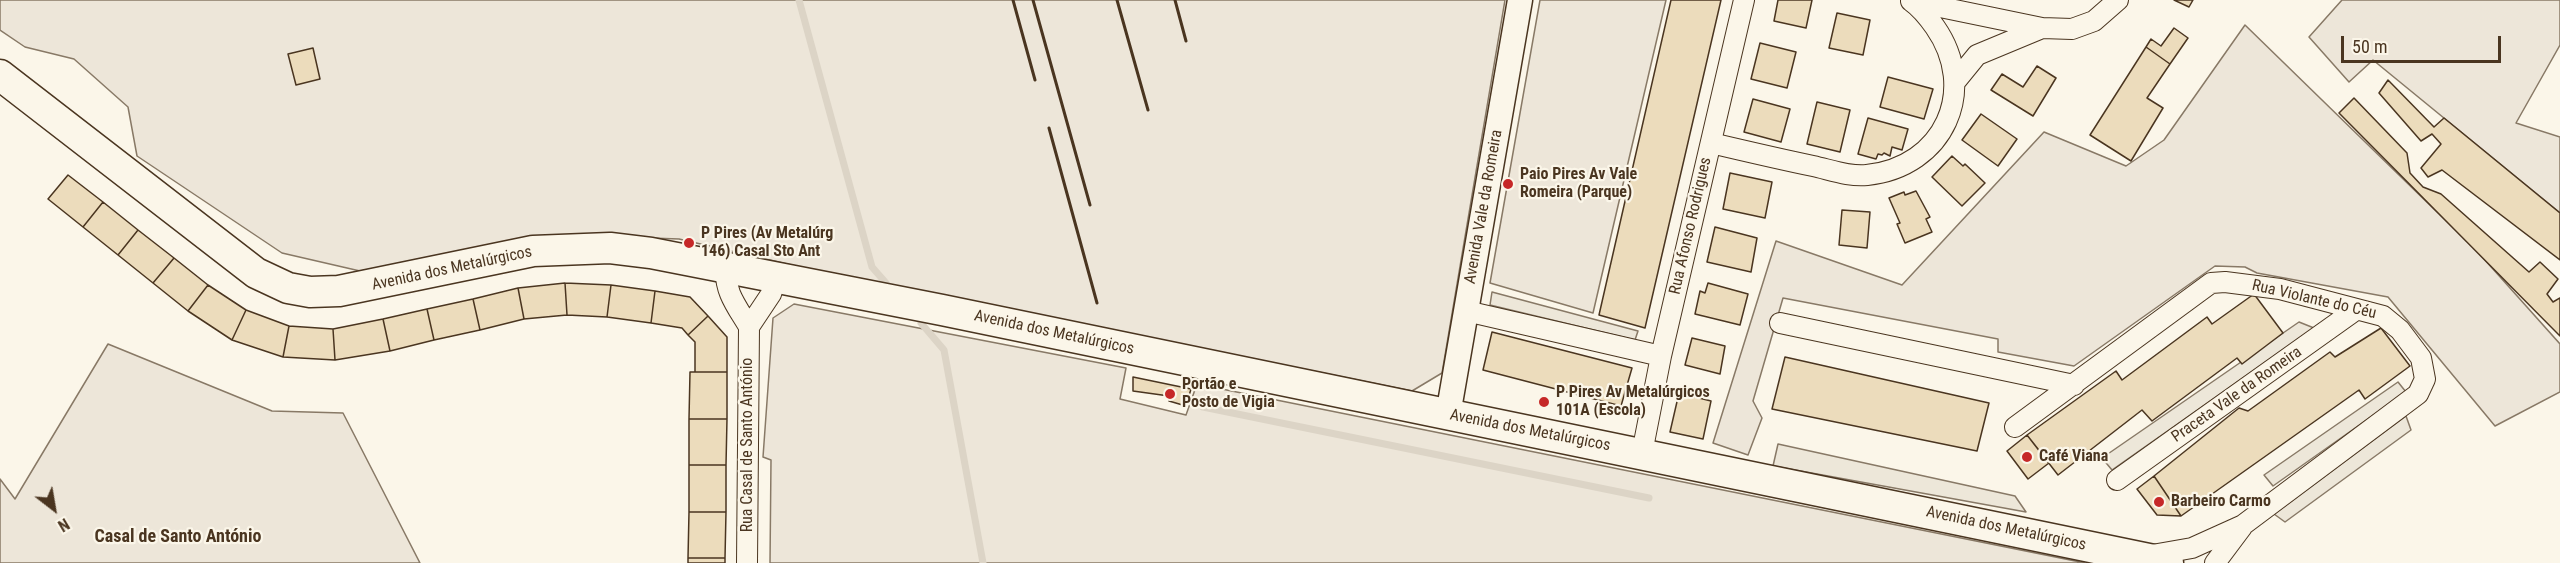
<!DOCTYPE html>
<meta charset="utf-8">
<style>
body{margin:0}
#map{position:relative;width:2560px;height:563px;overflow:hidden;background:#fbf6e9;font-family:"Roboto Condensed",sans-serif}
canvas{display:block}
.north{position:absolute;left:24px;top:479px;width:60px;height:60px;-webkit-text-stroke:4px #fbf6e9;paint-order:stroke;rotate:149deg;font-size:16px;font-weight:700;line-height:24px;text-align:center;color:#4a3520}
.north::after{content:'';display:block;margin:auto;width:21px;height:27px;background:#4a3520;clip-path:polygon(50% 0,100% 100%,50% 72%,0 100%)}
.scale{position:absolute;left:2341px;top:36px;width:160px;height:27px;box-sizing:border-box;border:3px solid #4a3520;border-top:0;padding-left:8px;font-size:18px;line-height:21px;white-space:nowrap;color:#4a3520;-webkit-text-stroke:4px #fbf6e9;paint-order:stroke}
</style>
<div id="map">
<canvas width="2560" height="563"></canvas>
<div class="north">N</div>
<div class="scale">50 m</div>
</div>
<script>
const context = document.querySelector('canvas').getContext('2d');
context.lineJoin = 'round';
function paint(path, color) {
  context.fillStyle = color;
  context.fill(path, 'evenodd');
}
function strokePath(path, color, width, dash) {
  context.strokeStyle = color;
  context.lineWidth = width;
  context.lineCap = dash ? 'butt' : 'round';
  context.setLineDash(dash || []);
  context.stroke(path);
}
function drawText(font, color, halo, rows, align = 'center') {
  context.font = font + ' "Roboto Condensed",sans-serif';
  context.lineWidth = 4.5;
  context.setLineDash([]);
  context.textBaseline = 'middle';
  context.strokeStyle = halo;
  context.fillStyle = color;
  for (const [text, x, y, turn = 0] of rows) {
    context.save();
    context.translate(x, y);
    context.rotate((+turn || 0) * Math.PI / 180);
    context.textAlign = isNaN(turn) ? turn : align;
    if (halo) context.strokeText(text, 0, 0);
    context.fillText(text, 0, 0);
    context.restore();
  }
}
const green = new Path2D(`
 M0 0H1505L1442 373 1412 391 813 270 679 239 564 235 360 271 282 253 137 156 128 107 74 59 25 47 0 30Z
 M1540 0H1666L1593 313 1490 283Z
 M2342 0H2560V45L2516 123 2560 137V213L2373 60 2349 82 2309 37Z
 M2245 25 2476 250 2560 344V392L2495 426 2388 297 2257 273 2245 267 2215 266 2074 366 1998 352V339L1783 298 1753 401 1762 418 1748 455 1713 443 1776 241 1902 285 2044 132 2126 166 2164 140Z
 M794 304 1126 368 1120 399 1186 415 1197 384 2085 563H770L771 460 763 457 773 318Z
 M108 344 272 411 343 413 420 563H0V479L15 499Z`);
paint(green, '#ede6d9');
strokePath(green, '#887966', 1.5);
const parking = new Path2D(`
 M1492 292 1638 331 1635 340 1490 305Z
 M2299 322 2314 328 2112 470 2102 458Z
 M2398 382 2406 392 2273 486 2264 475Z
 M2406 416 2411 430 2285 522 2274 514Z
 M1778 444 2015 496 2026 512 1773 466Z`);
paint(parking, '#ede7d9');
strokePath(parking, '#887966', 1.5);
strokePath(new Path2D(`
 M799 0 872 267 886 283
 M921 323 944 350 983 563
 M1203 407 1649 498`), '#dcd4c6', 7);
const building = new Path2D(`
 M1671 0H1721L1645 328 1599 315Z
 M1778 0H1812L1806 28 1774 21Z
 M2174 0H2193L2189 7Z
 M1837 13 1870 20 1863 55 1829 48Z
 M2174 28 2188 38 2170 64 2146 47 2151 39 2161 46Z
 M1760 43 1796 52 1787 88 1751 79Z
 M2146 47 2170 64 2147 98 2163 108 2131 161 2090 135Z
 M313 48 320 79 296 85 288 54Z
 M2037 66 2056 78 2033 116 1991 90 2002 74 2023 87Z
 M1888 77 1933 89 1924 119 1880 107Z
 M2388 80 2434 127 2444 118 2560 213V260L2442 170 2428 177 2421 168 2441 144 2432 134 2421 141 2379 93Z
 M2354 98 2407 153 2410 173 2423 187 2441 194 2529 272 2540 262 2558 279 2547 294 2553 302 2560 298V336L2339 113Z
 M1753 99 1790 109 1781 142 1744 132Z
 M1817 102 1850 110 1840 152 1807 144Z
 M1981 114 2017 139 1998 166 1962 140Z
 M1868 118 1908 129 1902 150 1892 147 1890 156 1884 153 1882 155 1878 154 1876 159 1858 154Z
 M1952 156 1963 166 1965 164 1985 183 1962 206 1932 177Z
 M1730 173 1772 182 1765 218 1723 209Z
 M68 175 103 202 83 227 48 199Z
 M1916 191 1930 217 1926 219 1932 232 1905 243 1897 224 1900 223 1889 198 1904 192 1905 195Z
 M103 202 138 230 118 255 83 227Z
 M1842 210 1870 212 1867 248 1839 245Z
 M1715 227 1757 238 1751 272 1707 262Z
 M138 230 174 258 153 283 118 255Z
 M174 258 208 285 188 311 153 283Z
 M565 283 567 315 524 319 518 288Z
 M565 283 611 285 607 317 567 315Z
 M1708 283 1748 294 1740 325 1695 314 1700 291 1705 293Z
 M208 285 246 310 232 340 188 311Z
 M611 285 655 291 651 323 607 317Z
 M518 288 524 319 480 330 473 299Z
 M655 291 690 297 708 316 688 335 682 328 651 323Z
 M2254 294 2283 333 2242 364 2237 358 2152 421 2142 410 2058 475 2027 435 2116 371 2122 380 2207 317 2212 324Z
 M473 299 480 330 434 340 427 309Z
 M427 309 434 340 390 351 383 319Z
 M246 310 289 326 283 357 232 340Z
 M708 316 727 337V372H695V342L688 335Z
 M383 319 390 351 335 360 333 329Z
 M289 326 333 329 335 360 283 357Z
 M2381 328 2410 366 2365 399 2359 390 2181 516 2154 476 2239 408 2248 411 2330 352 2335 357Z
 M1492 332 1632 368 1621 406 1483 370Z
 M1692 338 1725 346 1720 374 1685 365Z
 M1785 357 1989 403 1977 451 1772 409Z
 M690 372H727V419H689Z
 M1133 377 1191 389 1186 406 1169 401V396L1133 391Z
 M1679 393 1711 401 1703 439 1670 432Z
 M689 419H727L726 465H689Z
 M2027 435 2049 463 2028 479 2007 451Z
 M689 465H726V512H689Z
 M2154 476 2181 516 2157 515 2137 489Z
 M689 512H726L725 558H688Z
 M688 558H725V563H688Z`);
paint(building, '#ecdcbc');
strokePath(building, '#4a3520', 1.5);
const minor = new Path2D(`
 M1911 1 2042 28 2072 29 2094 21 2118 0
 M1955 82 1977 55 2042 28
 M1711 143C1745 151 1779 159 1813 166 1831 170 1850 177 1867 175 1944 167 1979 90 1935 27 1928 17 1921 8 1911 1
 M726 268C724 292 738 308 749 327L771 294 776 278
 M1466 311 1661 356
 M1780 323 2074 385
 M2015 427 2211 283 2225 282 2280 289 2383 316 2400 330 2421 358 2425 379 2418 394 2243 525 2192 548 2152 555
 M1642 453 1661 356 1744 0
 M2117 480 2357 309
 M747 563 749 327
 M2215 563 2242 527`);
const tertiary = new Path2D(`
 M1448 415 1520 0`);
const primary = new Path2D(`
 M0 75 256 273 288 288 310 292 339 291 533 251 610 248 651 253 942 310 2168 563`);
strokePath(minor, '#4a3520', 22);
strokePath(tertiary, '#4a3520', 27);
strokePath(primary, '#4a3520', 33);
strokePath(minor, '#fbf6e9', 20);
strokePath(tertiary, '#fbf6e9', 24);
strokePath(primary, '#fbf6e9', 30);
strokePath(new Path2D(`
 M1013 0 1035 80
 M1033 0 1090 205
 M1117 0 1148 110
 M1175 0 1186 41
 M1049 128 1097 303`), '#4a3520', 3);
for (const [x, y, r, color] of [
 [1508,184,6,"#c62828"],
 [689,243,6,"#c62828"],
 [1170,394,6,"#c62828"],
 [1544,402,6,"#c62828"],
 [2027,457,6,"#c62828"],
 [2159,502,6,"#c62828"]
]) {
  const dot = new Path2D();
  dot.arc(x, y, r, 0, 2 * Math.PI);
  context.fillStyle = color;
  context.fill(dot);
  strokePath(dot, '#fbf6e9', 2);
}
drawText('bold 16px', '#4a3520', '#fbf6e9', [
 ["Paio Pires Av Vale",1520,175],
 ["Romeira (Parque)",1520,193],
 ["P Pires (Av Metalúrg",701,234],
 ["146) Casal Sto Ant",701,252],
 ["Portão e",1182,385],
 ["Posto de Vigia",1182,403],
 ["P Pires Av Metalúrgicos",1556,393],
 ["101A (Escola)",1556,411],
 ["Café Viana",2039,457],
 ["Barbeiro Carmo",2171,502]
], 'left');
drawText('16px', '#4a3520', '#fbf6e9', [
 ["Avenida Vale da Romeira",1484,207,-80],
 ["Rua Afonso Rodrigues",1691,226,-77],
 ["Avenida dos Metalúrgicos",452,269,-12],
 ["Rua Violante do Céu",2314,300,13],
 ["Avenida dos Metalúrgicos",1054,333,12],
 ["Praceta Vale da Romeira",2237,395,-35],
 ["Avenida dos Metalúrgicos",1530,431,11],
 ["Rua Casal de Santo António",748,445,-90],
 ["Avenida dos Metalúrgicos",2006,529,12]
]);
drawText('bold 18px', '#4a3520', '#fbf6e9', [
 ["Casal de Santo António",178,537]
]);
</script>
